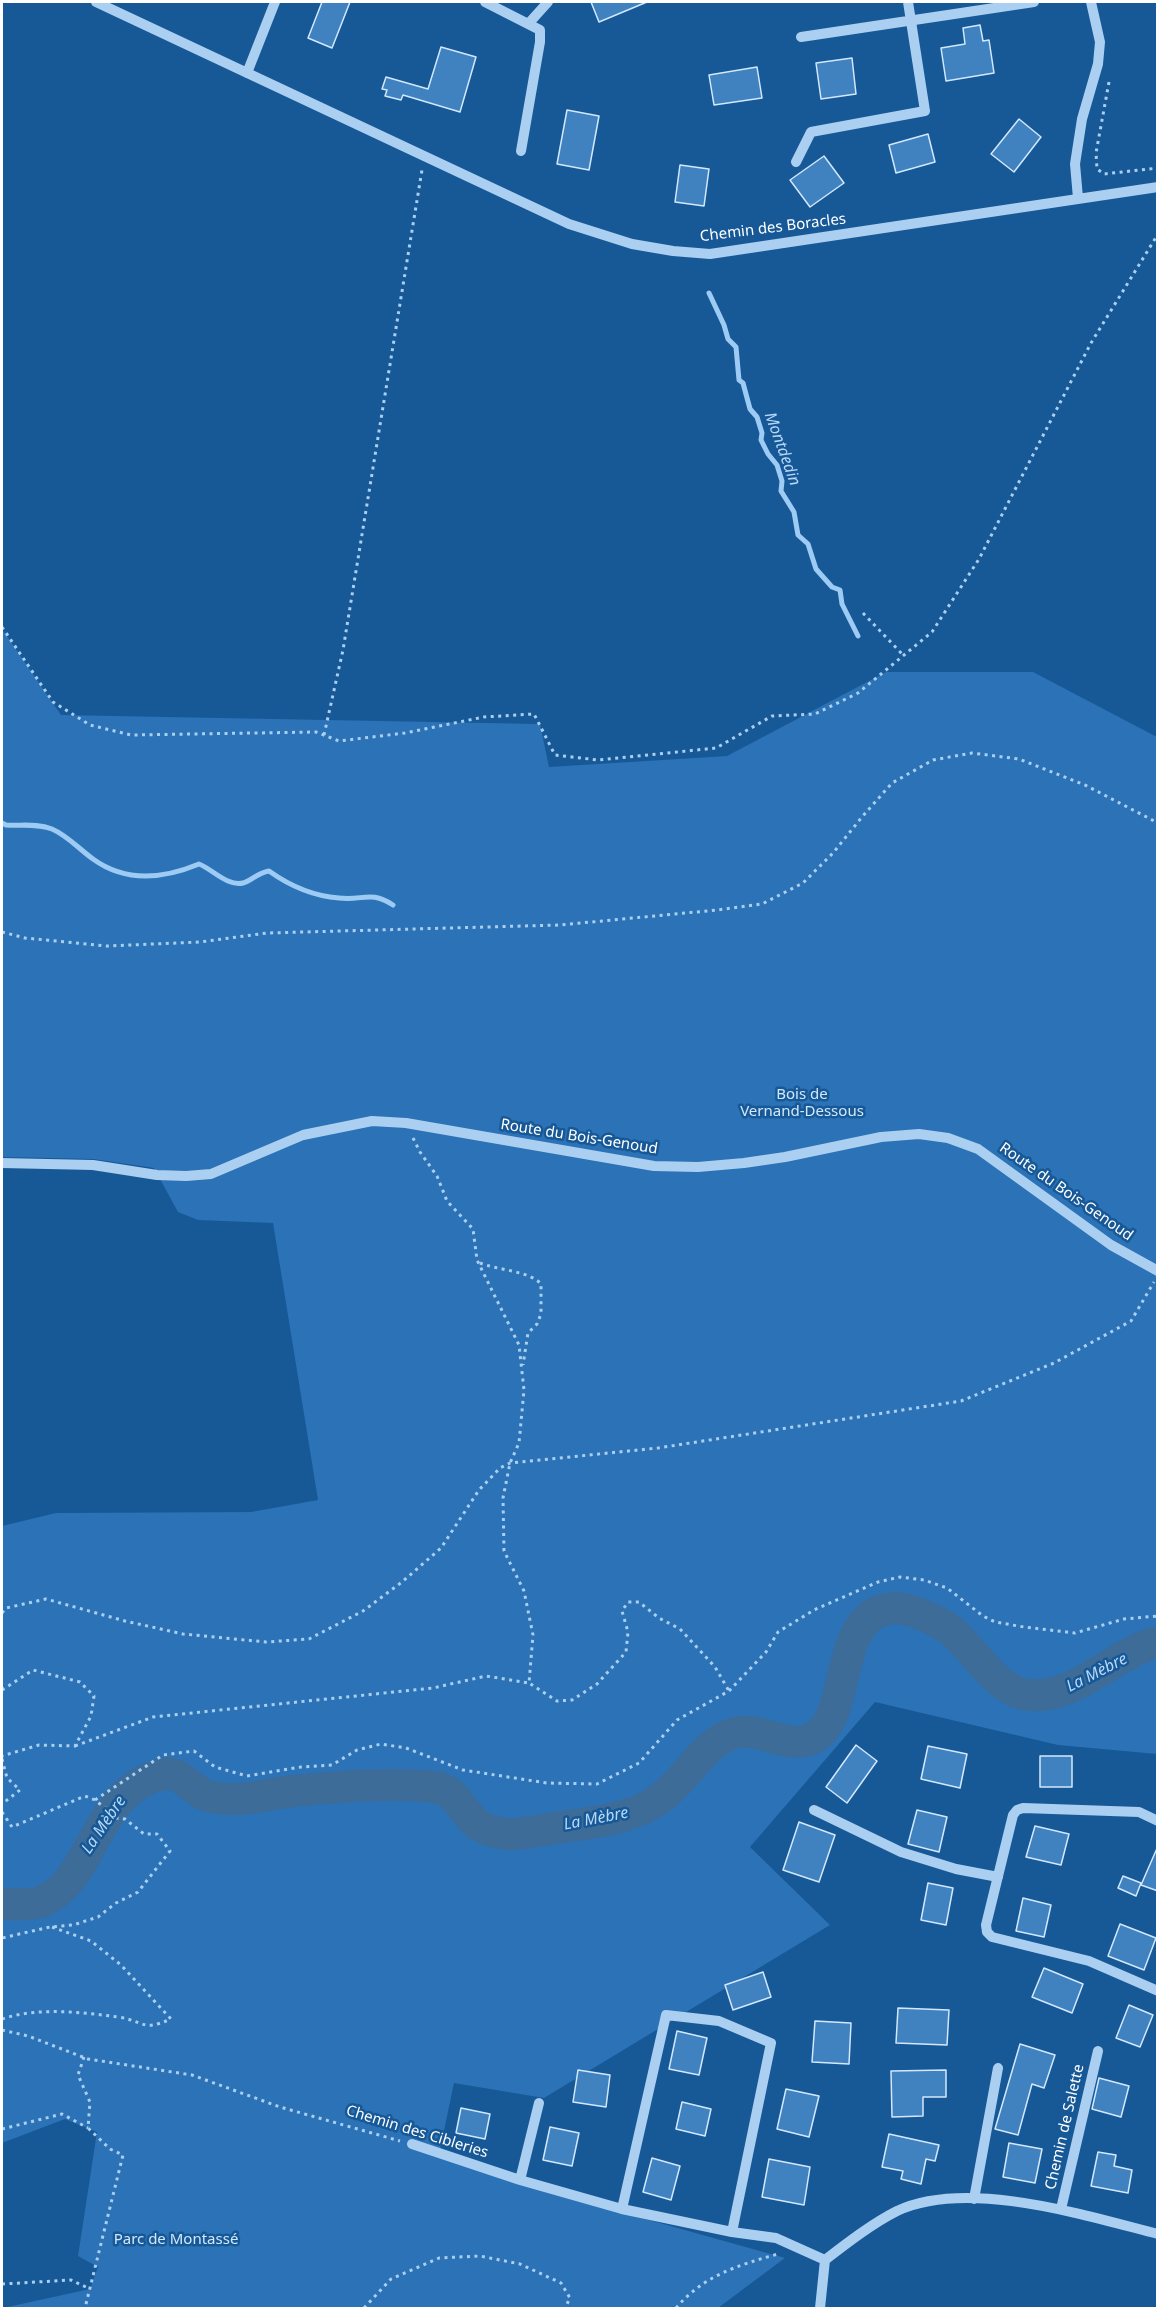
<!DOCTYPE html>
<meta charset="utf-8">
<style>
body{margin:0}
#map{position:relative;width:1159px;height:2310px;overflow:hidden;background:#175897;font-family:"Noto Sans",sans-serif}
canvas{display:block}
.frame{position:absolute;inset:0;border:3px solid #fff;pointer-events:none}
</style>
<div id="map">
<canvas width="1159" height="2310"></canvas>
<div class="frame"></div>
</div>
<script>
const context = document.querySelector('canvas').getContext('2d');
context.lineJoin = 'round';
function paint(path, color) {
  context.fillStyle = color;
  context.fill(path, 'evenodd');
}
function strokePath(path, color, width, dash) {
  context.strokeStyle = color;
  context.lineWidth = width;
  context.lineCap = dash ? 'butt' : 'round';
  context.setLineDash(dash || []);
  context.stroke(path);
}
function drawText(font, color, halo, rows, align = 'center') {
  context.font = font + ' "Noto Sans",sans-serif';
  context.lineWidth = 5;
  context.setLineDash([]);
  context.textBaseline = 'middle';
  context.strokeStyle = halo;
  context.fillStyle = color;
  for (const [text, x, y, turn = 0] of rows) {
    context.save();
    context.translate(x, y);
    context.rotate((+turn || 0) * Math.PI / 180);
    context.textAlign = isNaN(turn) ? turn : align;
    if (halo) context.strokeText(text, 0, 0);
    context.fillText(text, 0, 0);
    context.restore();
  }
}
paint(new Path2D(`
 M2 629 61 715 540 724 549 767 727 756 886 672H1033L1157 737V1754L1058 1745 875 1702 750 1847 830 1925 544 2098 454 2083 440 2150 499 2178 785 2258 718 2308H3L90 2289 98 2267 78 2256 97 2132 65 2119 2 2143V1526L56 1513 251 1512 318 1500 273 1223 198 1220 178 1212 154 1168 93 1159 2 1157Z`), '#2b72b6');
strokePath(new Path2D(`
 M709 293 724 325 728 339 736 347 739 380 743 383 750 409 757 417 762 433 761 440 768 454 777 465 782 481 781 491 794 512 798 535 808 544 816 569 832 587 840 590 842 604 858 636
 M2 823 6 825C21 826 37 823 52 829 68 836 79 849 93 859 126 883 163 879 199 864 212 869 228 887 243 883 251 881 257 873 269 871 290 886 312 896 339 898 363 901 370 890 393 905`), '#9dcbf4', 5);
strokePath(new Path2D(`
 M2 1904C15 1904 31 1906 43 1901 93 1879 94 1798 153 1777 155 1777 165 1773 167 1773 180 1773 192 1789 203 1794 213 1799 226 1799 237 1799 254 1799 270 1794 286 1792 331 1787 389 1782 434 1787 459 1790 461 1814 480 1826 488 1831 497 1833 507 1834 523 1835 540 1830 556 1828 581 1824 607 1822 632 1813 649 1808 666 1795 678 1782 694 1766 707 1744 729 1735 758 1723 783 1750 811 1739 852 1722 833 1624 883 1610 895 1606 906 1609 918 1613 930 1618 945 1624 954 1633 975 1652 999 1693 1029 1695 1078 1699 1113 1653 1158 1642`), '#3e6c99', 32);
const building = new Path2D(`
 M322 2H350L332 48 308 38Z
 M591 2H647L599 22Z
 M980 25 983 41 989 40 994 73 946 81 941 48 965 44 963 28Z
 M441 47 476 57 460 112 403 95 401 100 385 96 387 90 382 89 386 77 428 89Z
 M852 58 856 94 821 99 816 63Z
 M757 67 762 98 714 105 709 75Z
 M567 110 599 116 589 170 557 164Z
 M1019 119 1041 137 1014 172 991 154Z
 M928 134 935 162 896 173 889 145Z
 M824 156 844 183 810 207 790 180Z
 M680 165 709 169 704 206 675 202Z
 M856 1745 877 1761 847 1803 826 1787Z
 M928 1746 967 1754 960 1788 921 1779Z
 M1040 1756H1072V1787H1040Z
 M917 1810 947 1817 939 1852 908 1844Z
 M799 1822 835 1835 819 1882 783 1870Z
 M1035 1826 1069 1834 1061 1865 1026 1857Z
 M1158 1846V1891L1141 1885Z
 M1123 1876 1141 1883 1136 1896 1118 1888Z
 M928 1883 953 1888 946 1925 921 1920Z
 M1023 1898 1051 1905 1044 1937 1016 1931Z
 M1120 1924 1156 1938 1144 1970 1108 1956Z
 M1044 1968 1083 1984 1072 2013 1032 1997Z
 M763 1972 771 1997 733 2010 725 1985Z
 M1129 2005 1153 2015 1140 2047 1116 2038Z
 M898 2008 949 2010 947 2045 896 2043Z
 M815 2021 851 2023 849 2064 812 2062Z
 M677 2031 707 2038 699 2075 669 2069Z
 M1020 2044 1055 2055 1044 2088 1032 2084 1018 2135 995 2129Z
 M578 2070 610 2075 606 2107 573 2102Z
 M946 2070V2097H923V2116L892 2117 891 2071Z
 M1099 2078 1129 2086 1121 2117 1092 2109Z
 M786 2089 819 2096 809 2137 777 2129Z
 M682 2102 711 2109 705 2136 676 2129Z
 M461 2108 490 2114 485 2139 456 2133Z
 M550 2127 579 2133 572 2166 543 2160Z
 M889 2134 939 2145 935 2161 926 2159 921 2184 901 2179 903 2171 882 2167Z
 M1009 2143 1042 2149 1035 2183 1003 2177Z
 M1098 2152 1116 2155 1114 2166 1132 2170 1128 2193 1091 2186Z
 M652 2158 680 2166 671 2200 643 2192Z
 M769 2159 810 2167 804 2205 762 2197Z`);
paint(building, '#4081bf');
strokePath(building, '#d2e8fc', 1.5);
strokePath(new Path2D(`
 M1109 82 1096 153 1097 169 1104 174 1158 168
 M863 613 904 656
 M2 627 53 702 90 725 131 735 316 732 339 741 405 733 484 717 534 714 555 755 598 760 716 748 772 716 815 714 858 693 932 632 979 559 1091 343 1158 234
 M324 735 343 650 422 170
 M2 932 25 938 107 946 200 942 267 933 560 925 717 910 762 904 803 883 833 853 862 817 892 783 933 760 972 753 1019 759 1085 785 1158 823
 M413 1138 420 1152 437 1176 447 1201 473 1229 477 1260 519 1345 524 1390 519 1443 510 1463 503 1498 504 1551 524 1591 533 1635 529 1683 557 1701 572 1700 597 1684 626 1652 628 1632 622 1611 628 1602H639L659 1618 680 1629 715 1667 729 1691
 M480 1263C497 1270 530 1271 541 1284V1314L537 1324 528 1333 523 1365
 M2 1613 6 1608 46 1599 125 1621 183 1634 266 1642 309 1639 363 1611 402 1582 441 1548 479 1490 500 1468 510 1463 658 1448 961 1401 1054 1363 1131 1321 1154 1282
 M2 1690 33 1670 80 1682 94 1696 91 1716 75 1746 39 1745 2 1756
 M75 1746 153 1717 433 1688 486 1676 529 1683
 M2 1759 7 1778 20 1790 2 1804
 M95 1800 163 1755 194 1751 215 1767 247 1776 301 1767 332 1765 357 1750 381 1744 406 1748 463 1770 547 1783 597 1784 639 1763 677 1720 729 1691 766 1652 778 1632 814 1610 878 1582 900 1577 924 1580 947 1588 983 1616 995 1622 1024 1627 1075 1633 1124 1619 1158 1616
 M2 1812 12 1827 85 1796 95 1800 117 1818 125 1819 144 1834H157L170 1851 138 1892 116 1903 98 1917 73 1925 50 1927 2 1938
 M2 2019C38 2007 80 2012 118 2017 145 2021 141 2032 171 2019L121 1965 91 1941 52 1927
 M2 2030 28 2036 88 2059 192 2075 280 2107 400 2141
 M84 2057 78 2075 90 2102 88 2128 110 2149 123 2155 85 2308
 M2 2129 62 2114 88 2128
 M2 2284 71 2280 90 2289
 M364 2308 391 2279 439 2258 480 2256 520 2264 561 2283 570 2298 565 2308
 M676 2308C703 2276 738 2265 778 2254`), '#abcff1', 3, [3, 4.5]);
strokePath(new Path2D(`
 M96 2 569 224 632 244 673 251 710 254 1158 187
 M485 2 540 30V42L521 151
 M529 23 548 2
 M801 37 1034 2
 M247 73 275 2
 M796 162 811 132 925 111 908 2
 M1078 198 1075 164 1082 119 1098 64 1100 42 1091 2
 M2 1163 93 1165 157 1175 186 1176 211 1174 303 1135 372 1121 406 1123 654 1166 698 1167 744 1163 785 1157 881 1137 919 1134 948 1138 978 1149 1111 1245 1158 1271
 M814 1810 901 1852 956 1869 998 1877
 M1158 1821 1139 1812 1023 1808 1017 1810 1013 1815 986 1925 987 1932 992 1937 1089 1961 1158 1991
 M412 2144 520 2180 622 2209 732 2232 776 2238 825 2260
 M520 2180 539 2103
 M974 2199 998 2068
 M622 2209 666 2015 719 2021 771 2043 732 2232
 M1061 2209 1098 2051
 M820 2308 825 2260C847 2243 873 2223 897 2211 967 2178 1087 2216 1158 2234`), '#abcff1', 10);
drawText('15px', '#fff', '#175897', [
 ["Chemin des Boracles",773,228,-7],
 ["Route du Bois-Genoud",579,1137,9],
 ["Route du Bois-Genoud",1066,1192,35],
 ["Chemin de Salette",1065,2127,-77],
 ["Chemin des Cibleries",417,2132,17]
]);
drawText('15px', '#d2e8fc', '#175897', [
 ["Bois de",802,1095],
 ["Vernand-Dessous",802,1112],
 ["Parc de Montassé",176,2240]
]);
drawText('italic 16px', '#b7d9f8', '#175897', [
 ["Montdedin",782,449,70],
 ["La Mèbre",1097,1673,-27],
 ["La Mèbre",596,1819,-11],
 ["La Mèbre",104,1825,-56]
]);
</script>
